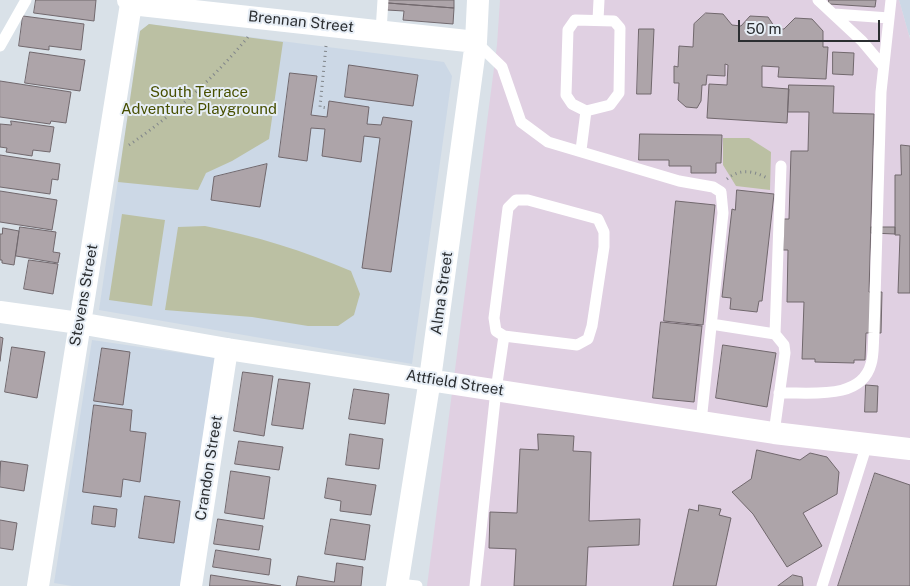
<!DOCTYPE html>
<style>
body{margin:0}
#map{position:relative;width:910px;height:586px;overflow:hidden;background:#d9e1e8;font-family:"Public Sans",sans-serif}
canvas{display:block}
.scale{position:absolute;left:738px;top:20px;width:142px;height:22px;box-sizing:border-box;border:2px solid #2b2e31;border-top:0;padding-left:6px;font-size:15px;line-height:18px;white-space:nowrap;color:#2b2e31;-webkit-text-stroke:4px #e7eef6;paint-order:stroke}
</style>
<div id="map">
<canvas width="910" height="586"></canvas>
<div class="scale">50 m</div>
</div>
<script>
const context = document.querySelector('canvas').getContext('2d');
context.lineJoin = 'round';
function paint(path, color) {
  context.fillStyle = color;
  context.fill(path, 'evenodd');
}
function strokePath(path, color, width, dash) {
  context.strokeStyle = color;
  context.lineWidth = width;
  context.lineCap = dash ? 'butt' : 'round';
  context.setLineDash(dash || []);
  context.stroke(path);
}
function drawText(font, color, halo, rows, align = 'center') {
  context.font = font + ' "Public Sans",sans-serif';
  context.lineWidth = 4;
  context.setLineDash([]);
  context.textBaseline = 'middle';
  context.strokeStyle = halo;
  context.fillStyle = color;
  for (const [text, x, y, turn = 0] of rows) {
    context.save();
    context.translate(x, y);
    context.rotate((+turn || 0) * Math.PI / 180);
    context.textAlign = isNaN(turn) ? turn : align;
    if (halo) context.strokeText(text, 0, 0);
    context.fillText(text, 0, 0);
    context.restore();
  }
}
paint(new Path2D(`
 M899 0H910V35H909Z
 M149 24 444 62 452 76 412 364 99 310 140 31Z
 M92 340 215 358 180 586H72L54 583Z`), '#ccd8e6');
paint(new Path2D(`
 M500 0H899L910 39V586H427L497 45Z`), '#e0d0e2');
paint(new Path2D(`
 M149 24 283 42 269 139 232 161 206 173 198 190 118 182 140 31Z
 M723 138H749L771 152 770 190 736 186 723 165Z
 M122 214 165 220 152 306 109 300Z
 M205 226C256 236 304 251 351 271L360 294 354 315 338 326H308L252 317 165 310 178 227Z`), '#bbc0a3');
const building = new Path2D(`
 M36 0H96L94 21 34 13Z
 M388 0H454V8L388 3Z
 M829 0H876L875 7 829 4Z
 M388 3 454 8 453 24 403 20 404 11 387 10Z
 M706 13 723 14 732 25 741 26 750 16 768 17 776 29H784L795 18 812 19 823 31V47H828L826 79 778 77 779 67 762 66V87L789 89 787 123 707 118 709 84 727 85 728 65 725 64V76L707 75 706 85H702L701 101 697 108 686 107 678 100 679 83H674V66L678 67 679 46 693 47 694 24Z
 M23 16 84 24 81 50 49 46V50L19 46Z
 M639 29H654L651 94H637Z
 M30 52 85 60 80 91 25 83Z
 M833 52 854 53 853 75 833 74Z
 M349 65 418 75 413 106 345 97Z
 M290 73 317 76 311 115 327 117 329 101 369 107 367 124 381 125 383 117 412 121 391 272 362 268 380 138 364 136 361 162 322 156 325 129 311 128 307 161 279 157Z
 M0 81 71 92 66 123 51 121 50 124 0 117Z
 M789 85 834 86 833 113 874 114 869 292H882L881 333H866L865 360H854V363L815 362V359H802L804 302H787L788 250H783L784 219H789L791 151H808L809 112H788Z
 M11 121 54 127 50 152 33 150 32 156 6 152 7 148 0 147V124L11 125Z
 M640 134 722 135 721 163H716V173H691V166H669V160H639Z
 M901 145 910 146V293H898L900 235H895V175H901Z
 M0 155 60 164 58 180 52 179 50 194 0 187Z
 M267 164 260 207 211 200 214 177Z
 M737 190 774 194 762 301H759L757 312 730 309 731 298 722 297 732 209 735 210Z
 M0 191 57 200 52 230 0 222Z
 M676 201 715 205 703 325 664 321Z
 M20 227 56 232 53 252 60 253 58 263 16 256Z
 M871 227H895V234L871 233Z
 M3 228 19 231 14 265 2 263V260H0V234H2Z
 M29 260 58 264 53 294 24 289Z
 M661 322 702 326 694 402 653 398Z
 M0 337 3 338 0 361Z
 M723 345 776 353 767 407 716 398Z
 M12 347 45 352 37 398 5 392Z
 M102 348 130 352 123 405 94 401Z
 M243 372 273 376 264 436 234 431Z
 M279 379 310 383 303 429 272 425Z
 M866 385 878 386 877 412H865Z
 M354 389 389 394 385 424 349 419Z
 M94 405 132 410 130 431 146 433 140 482 123 479 121 497 83 492Z
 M350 434 383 439 379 469 346 465Z
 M538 434 574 436 573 451 591 452 589 521 640 519 639 545 588 547 586 586H514L516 549 489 548 490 512 517 513 520 449 538 450Z
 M239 441 283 447 279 470 235 464Z
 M757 450 800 460 810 453 827 457 839 472 837 494 803 513 822 546 787 567 753 514 732 492 751 479Z
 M1 461 28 465 24 491 0 487Z
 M231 471 270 477 264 519 225 513Z
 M875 473 910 485V586H838Z
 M328 478 376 485 371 515 340 511 341 501 325 498Z
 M145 496 180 501 174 543 139 538Z
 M699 505 721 509 719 515 731 518 716 586H673L689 509 698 511Z
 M94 506 117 509 115 527 92 524Z
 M218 519 263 526 259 550 214 544Z
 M331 519 370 525 365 560 325 554Z
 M0 520 17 523 13 550 0 548Z
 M216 550 271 559 269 575 213 567Z
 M337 563 363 567 361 586H296L298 576 334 582Z
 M211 575 281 586H210Z
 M793 575 802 577 803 586H778Z`);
paint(building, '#ada4a9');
strokePath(building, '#71686d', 1);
strokePath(new Path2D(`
 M326 46 320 107 328 108
 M129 145C173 115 214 78 248 37
 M727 179C740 168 754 171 767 178`), '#80858a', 3, [1, 4]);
strokePath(new Path2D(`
 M818 0 862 41 883 66
 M834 14 889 18
 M575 20 614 21 620 28 619 93 610 105 586 111 572 104 566 95 568 30Z
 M598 20 599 0
 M381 31 383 0
 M476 42 502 67 521 122 548 142 679 181 713 187 721 192 723 213 701 422
 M0 46 26 0
 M581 150 586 111
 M516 200H528L598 219 604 232V247L592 326 588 339 577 345 504 336 496 331 494 318 508 208Z
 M711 324 775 334 784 345 785 353 774 433
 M775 334 781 166
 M779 393C809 392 861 401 871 364 874 355 873 343 874 333L881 92 891 0
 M398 584 417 586
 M475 586 496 390 504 336
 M822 586 867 444`), '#fff', 11);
strokePath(new Path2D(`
 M128 0 131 4 476 42
 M0 312 79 323 227 349 774 433 910 449
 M38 586 131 4
 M191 586 227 349
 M397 586 430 379 476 42 478 0`), '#fff', 22);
drawText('15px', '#2b2e31', '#e7eef6', [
 ["Brennan Street",301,22,6],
 ["Alma Street",442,293,-82],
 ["Stevens Street",84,295,-80],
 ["Attfield Street",455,383,9],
 ["Crandon Street",209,468,-81]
]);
drawText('15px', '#474f00', '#e7eef6', [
 ["South Terrace",199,92],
 ["Adventure Playground",199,109]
]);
</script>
